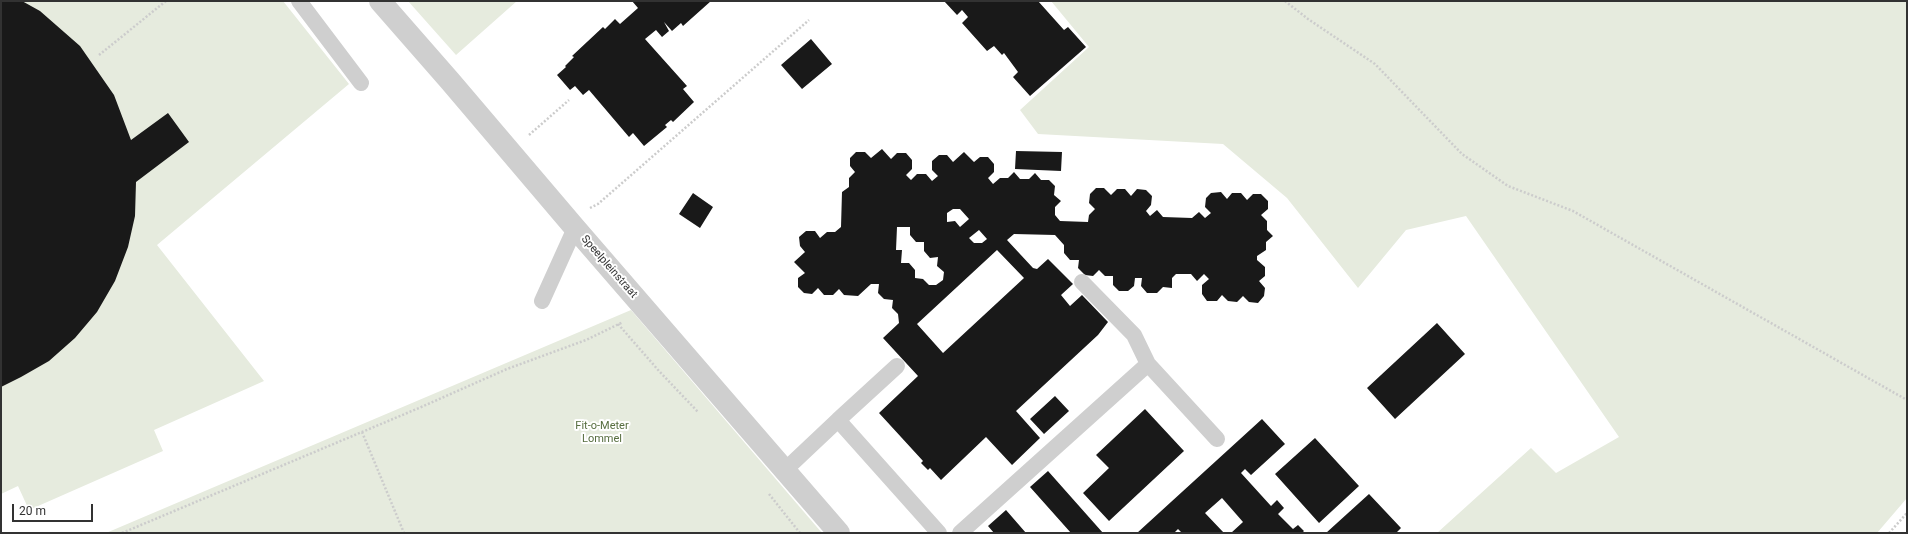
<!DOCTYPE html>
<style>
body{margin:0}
#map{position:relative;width:1908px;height:534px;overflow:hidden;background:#fff;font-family:Roboto,sans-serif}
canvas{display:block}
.frame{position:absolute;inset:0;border:2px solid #323232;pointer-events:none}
.scale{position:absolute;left:12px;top:504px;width:81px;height:18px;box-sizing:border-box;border:2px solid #323232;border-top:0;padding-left:5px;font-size:12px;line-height:14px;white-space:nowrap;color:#323232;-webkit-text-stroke:3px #fff;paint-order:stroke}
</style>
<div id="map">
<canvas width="1908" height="534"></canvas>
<div class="frame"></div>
<div class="scale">20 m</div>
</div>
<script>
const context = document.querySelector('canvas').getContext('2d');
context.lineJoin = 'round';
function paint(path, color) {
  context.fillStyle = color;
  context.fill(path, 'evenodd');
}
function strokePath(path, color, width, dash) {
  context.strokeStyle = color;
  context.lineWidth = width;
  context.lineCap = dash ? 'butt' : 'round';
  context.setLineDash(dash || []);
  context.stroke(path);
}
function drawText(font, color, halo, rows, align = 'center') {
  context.font = font + ' Roboto,sans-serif';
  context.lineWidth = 4;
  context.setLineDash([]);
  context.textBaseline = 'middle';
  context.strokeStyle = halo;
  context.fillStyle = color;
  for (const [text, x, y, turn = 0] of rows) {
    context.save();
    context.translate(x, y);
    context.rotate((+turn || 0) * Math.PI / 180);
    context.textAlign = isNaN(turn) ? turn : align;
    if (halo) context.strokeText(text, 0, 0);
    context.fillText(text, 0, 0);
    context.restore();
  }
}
paint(new Path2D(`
 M1 1H283L349 84 157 245 264 381 154 430 163 451 29 510 18 486 1 494Z
 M408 1H517L456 55Z
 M1051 1H1907V498L1877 533H1437L1531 448 1556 473 1619 437 1466 216 1406 230 1358 288 1287 198 1223 144 1038 134 1020 110 1089 47Z
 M631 310 822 533H106Z`), '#e6ebde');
paint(new Path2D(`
 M1 1H22L40 11 80 46 114 95 131 140 168 113 189 142 136 182 135 216 128 247 115 281 97 312 75 338 49 361 21 377 1 387Z
 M632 1H711L683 26 681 23 672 31 664 22 669 31 662 37 656 30 645 39 687 86 683 89 694 102 673 122 671 120 665 125 667 127 644 146 633 133 629 137 589 90 583 95 575 86 570 90 557 75 566 67 565 66 574 57 572 56 603 27 605 29 615 19 620 24 638 8Z
 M944 1H1038L1064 30 1068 27 1086 47 1030 96 1013 77 1018 72 1004 53 1002 55 994 46 987 51 962 23 968 17 962 10 957 15Z
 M811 39 832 64 802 89 781 65Z
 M882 149 891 159 897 153H906L912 160V169L906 175 911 180 917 174H926L932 181 938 176 932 170V161L939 155H947L953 162 964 152 974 162 980 157H988L994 164V172L988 178 993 184 1000 178H1008L1014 172 1020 179H1029L1035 173 1041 180H1049L1055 186 1054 195 1061 201 1055 207V215L1060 221 1088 222 1089 215 1095 209 1089 203 1090 194 1096 188H1104L1111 195 1117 189H1125L1131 196 1137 189 1146 190 1152 196 1151 205 1146 211 1150 216 1157 210 1163 217 1192 218 1199 212 1205 218 1211 213 1205 207 1206 198 1211 193 1221 192 1227 199 1232 193H1241L1247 200 1253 194H1261L1268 201V209L1261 215 1267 221V230L1273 236 1266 242V250L1257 256V260L1265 267V276L1259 281 1265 288 1264 296 1258 303 1249 302 1243 296 1237 302 1228 301 1222 295 1217 301H1207L1202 294V285L1209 279 1204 274 1197 281 1191 274H1176L1172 278V288L1163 287 1157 293H1147L1141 286 1142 278H1135L1134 286 1128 291H1119L1113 285V276H1105L1099 270 1093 276 1085 275 1078 268 1079 260H1070L1064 253V245L1055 235 1014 234 1007 240 1033 268 1037 269 1048 259 1073 284 1061 295 1070 306 1082 295 1108 322 1098 335 1016 411 1040 438 1012 465 986 437 941 480 930 468 928 470 921 463 923 461 879 413 918 376 883 338 899 323 898 314 892 308 893 300 884 299 878 293 879 284H871L858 296 844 295 839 289 833 295H824L818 288 812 294 804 293 798 287V278L805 273 794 262 805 252 800 246 799 237 806 231H815L820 238 827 232H835L841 227 842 192 849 187V178L855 172 850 166V158L856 152H865L871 158ZM953 209H960L969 219 960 227 955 221 947 222V213ZM897 227H910V235L916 242H924V251L930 258 938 257 937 266 944 272 943 280 936 285H929L923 279 915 278V270L909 263H901L902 250H896ZM979 230 987 239 982 243H974L969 238ZM997 250 1024 278 943 353 917 324Z
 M1016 151 1062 152 1061 171 1015 169Z
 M693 193 713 207 700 228 679 214Z
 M1437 323 1465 354 1395 419 1367 388Z
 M1055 396 1069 411 1044 434 1030 419Z
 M1145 409 1184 451 1109 521 1083 493 1109 468 1096 455Z
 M1262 419 1285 444 1251 475 1245 469 1241 473 1271 506 1277 500 1284 508 1278 514 1293 529 1298 525 1304 531 1302 533H1231L1243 522 1222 498 1205 513 1224 533H1182L1178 529 1174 533H1137Z
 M1315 438 1359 486 1319 523 1275 474Z
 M1048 471 1103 533H1071L1030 487Z
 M1369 494 1401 528 1396 533H1326Z
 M1006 510 1026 533H994L988 526Z`), '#191919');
strokePath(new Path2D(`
 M1285 1 1308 19 1375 64 1462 154 1508 186 1573 211 1907 400
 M99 55 166 1
 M529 135 569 100
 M590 208 598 204 809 20
 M618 324 659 371 698 412
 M362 432 404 533
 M769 494 800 533
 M122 533 419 408 507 369 586 340 623 322
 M1889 533 1907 513`), '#ccc', 2.5, [2, 2]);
strokePath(new Path2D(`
 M299 1 361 83
 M1082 282 1134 335 1148 364
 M542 301 575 228
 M838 420 897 366
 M785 470 838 420 939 533
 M960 533 1148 364 1217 439`), '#cfcfcf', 16);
strokePath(new Path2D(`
 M380 1 450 81 575 228 839 533`), '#cfcfcf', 22);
drawText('11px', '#323232', '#fff', [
 ["Speelpleinstraat",609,267,49]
]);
drawText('11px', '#576e40', '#fff', [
 ["Fit-o-Meter",602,426],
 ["Lommel",602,439]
]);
</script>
